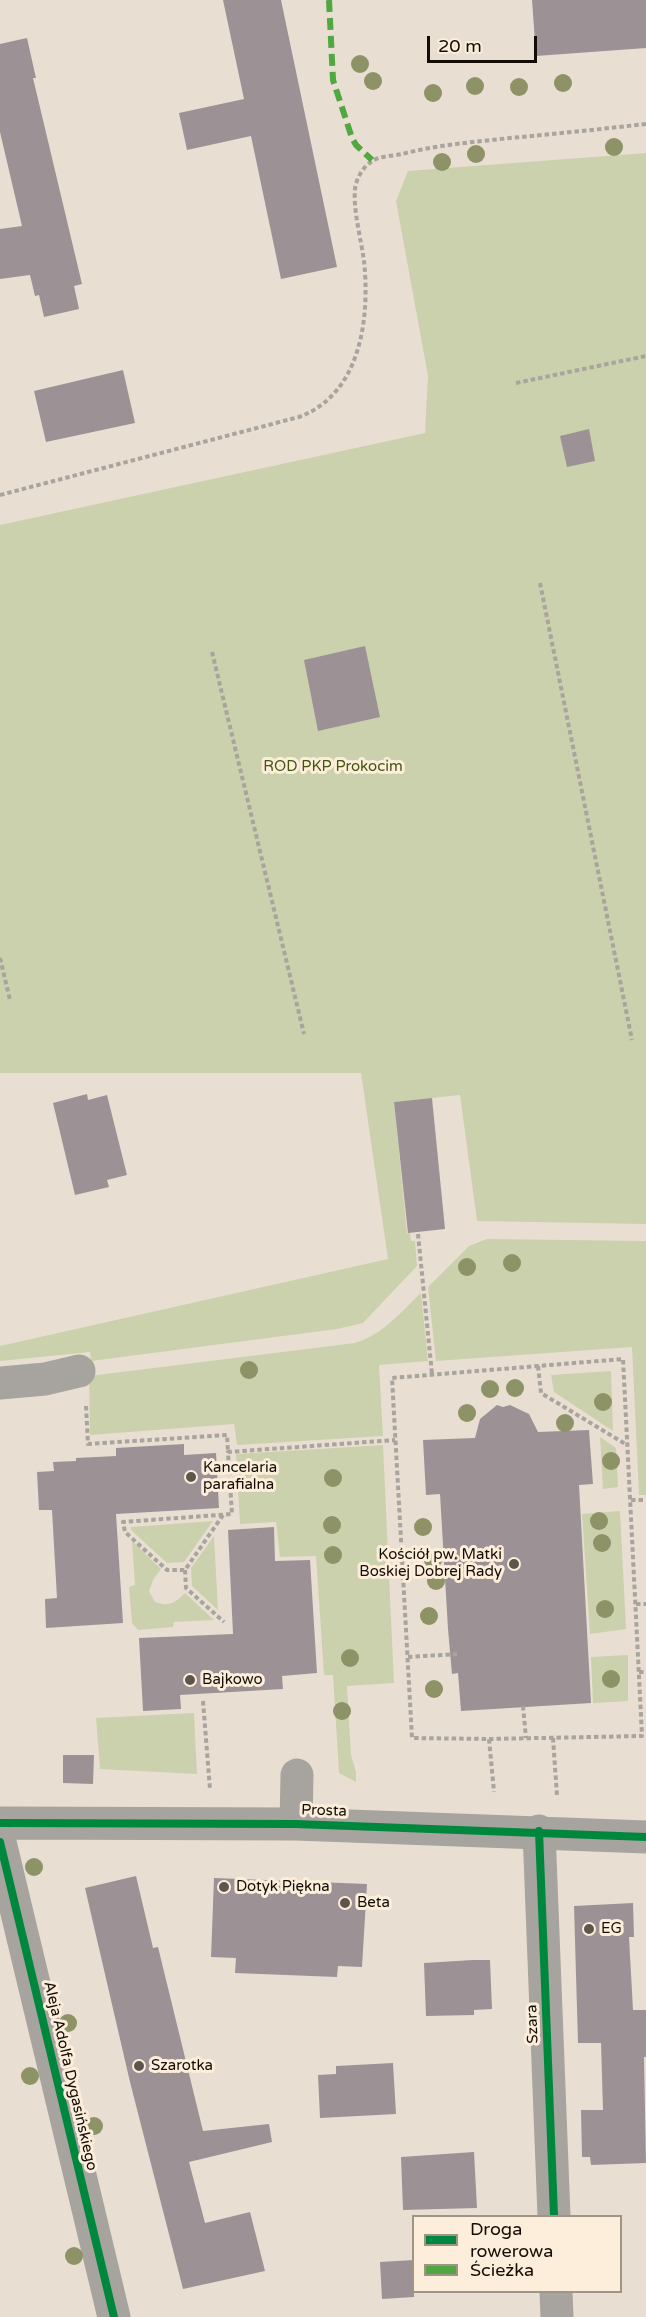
<!DOCTYPE html>
<meta charset="utf-8">
<style>
body{margin:0}
#map{position:relative;width:646px;height:2317px;overflow:hidden;background:#e8dfd2;font-family:"Varela Round",sans-serif}
canvas{display:block}
.legend{position:absolute;left:412px;top:2215px;width:210px;height:78px;box-sizing:border-box;background:#fdeedb;border:2px solid #9f9486;margin:0;padding:8px 10px;list-style:none;font-size:18px;color:#130d06}
.legend li{display:flex;align-items:center;gap:12px;height:30px}
.legend b{width:30px;border:2px solid #9f9486}
.scale{position:absolute;left:427px;top:36px;width:110px;height:27px;box-sizing:border-box;border:3px solid #130d06;border-top:0;padding-left:8px;font-size:18px;line-height:21px;white-space:nowrap;color:#130d06;-webkit-text-stroke:4px #fdeedb;paint-order:stroke}
</style>
<div id="map">
<canvas width="646" height="2317"></canvas>
<ul class="legend">
<li><b style="height:8px;background:#00873e"></b>Droga rowerowa</li>
<li><b style="height:8px;background:#51a840"></b>Ścieżka</li>
</ul>
<div class="scale">20 m</div>
</div>
<script>
const context = document.querySelector('canvas').getContext('2d');
context.lineJoin = 'round';
function paint(path, color) {
  context.fillStyle = color;
  context.fill(path, 'evenodd');
}
function strokePath(path, color, width, dash) {
  context.strokeStyle = color;
  context.lineWidth = width;
  context.lineCap = dash ? 'butt' : 'round';
  context.setLineDash(dash || []);
  context.stroke(path);
}
function drawText(font, color, halo, rows, align = 'center') {
  context.font = font + ' "Varela Round",sans-serif';
  context.lineWidth = 6;
  context.setLineDash([]);
  context.textBaseline = 'middle';
  context.strokeStyle = halo;
  context.fillStyle = color;
  for (const [text, x, y, turn = 0] of rows) {
    context.save();
    context.translate(x, y);
    context.rotate((+turn || 0) * Math.PI / 180);
    context.textAlign = isNaN(turn) ? turn : align;
    if (halo) context.strokeText(text, 0, 0);
    context.fillText(text, 0, 0);
    context.restore();
  }
}
paint(new Path2D(`
 M646 153V1224L477 1221 460 1095 394 1102 407 1233H410L411 1241H415L417 1266 363 1323 337 1329 91 1361 90 1352 0 1361V1346L388 1259 361 1073H0V525L425 433 428 376 396 201 408 171Z
 M487 1239 646 1241V1495H639L632 1347 436 1361 428 1287 469 1246Z
 M421 1293 428 1361 379 1365 383 1436 237 1445 234 1424 90 1435 89 1376 355 1343C382 1335 401 1312 421 1293Z
 M611 1371 613 1431 554 1392 551 1375Z
 M600 1437 616 1448 618 1487 603 1489Z
 M383 1445 394 1683 347 1686 351 1755 356 1772V1782L339 1773 333 1675H324L316 1556 280 1557 276 1522 240 1524 236 1454Z
 M620 1511 626 1629 590 1634 582 1514Z
 M213 1521 184 1562 167 1563 131 1530V1527Z
 M214 1536 218 1610 192 1586 191 1568Z
 M132 1541 161 1569 153 1580 149 1591 155 1602C169 1607 175 1603 185 1593L214 1620 174 1622 173 1627 138 1630 132 1623 129 1587 135 1585Z
 M628 1655V1701L593 1703 591 1657Z
 M194 1713 197 1774 100 1769 96 1718Z`), '#cbd1ad');
paint(new Path2D(`
 M223 0H281L337 267 281 279 251 136 187 150 179 113 244 99Z
 M532 0H646V48L536 56Z
 M27 38 36 78H33L82 284 74 286 79 309 44 317 39 295 35 296 30 275 0 279V229L22 226 0 132V44Z
 M123 370 135 423 46 442 34 391Z
 M589 429 595 461 567 467 560 436Z
 M365 646 380 717 318 731 304 660Z
 M87 1094 88 1100 107 1095 127 1175 107 1180 109 1187 75 1195 53 1103Z
 M432 1098 445 1229 408 1233 394 1102Z
 M497 1405 503 1407 510 1405 529 1414 538 1432 589 1430 593 1484 579 1485 591 1703 461 1711 458 1673 452 1674 448 1629 440 1494 426 1495 423 1440 475 1438 480 1419Z
 M184 1444V1455L216 1453 219 1508 116 1514 123 1623 46 1628 45 1599 57 1598 52 1510H39L37 1472 54 1471 53 1462 76 1461V1458L116 1456V1448Z
 M274 1527 275 1561 310 1560 317 1673 282 1676 283 1689 180 1695 181 1709 143 1711 139 1638 233 1634 228 1530Z
 M63 1755H94L93 1784 63 1783Z
 M136 1876 153 1948 158 1947 203 2131 269 2124 272 2142 189 2162 205 2223 250 2212 265 2271 183 2289 130 2082 85 1888Z
 M214 1878 367 1884 362 1967 338 1966 337 1977 235 1973 236 1958 211 1957Z
 M633 1903 634 1937H629L633 2010H646V2057H644L646 2163 591 2165 590 2157H582L581 2110H603L601 2043H578L574 1906Z
 M473 1960H490L492 2009 474 2010V2015L426 2016 424 1963Z
 M393 2063 396 2114 320 2118 318 2075 336 2074V2066Z
 M474 2152 477 2208 403 2210 401 2157Z
 M414 2260V2297L382 2299 380 2262Z`), '#9c9296');
strokePath(new Path2D(`
 M516 383 646 356
 M0 495 299 417C361 394 370 318 364 261 361 239 353 210 355 189 356 179 363 167 371 162 378 156 393 156 402 154 437 145 473 142 510 138 555 134 601 129 646 124
 M540 583 632 1040
 M212 652 304 1034
 M0 958 10 1000
 M418 1234 432 1374
 M538 1366 541 1393 627 1445
 M86 1406 88 1444 227 1435 228 1452
 M631 1500H646
 M223 1515 185 1570H167L125 1532 123 1522 232 1514 228 1452 395 1440
 M185 1570 186 1588 224 1622
 M636 1604H646
 M408 1657 457 1654
 M639 1672H646
 M203 1701 210 1789
 M523 1706 526 1738
 M553 1738 557 1796
 M489 1739 642 1736 623 1359 392 1378 412 1738 489 1739 494 1792`), '#a9a49d', 4, [4.5, 3]);
strokePath(new Path2D(`
 M0 1383 45 1379 79 1371
 M0 1823 296 1824 646 1837
 M296 1824 297 1775
 M539 1831 554 2216
 M0 1842 114 2317
 M556 2292 557 2317`), '#a7a39e', 33);
strokePath(new Path2D(`
 M329 0 333 80 352 138 356 145 372 160`), '#51a840', 6, [12, 6]);
strokePath(new Path2D(`
 M0 1823 296 1824 646 1837
 M539 1831 554 2216
 M0 1842 114 2317`), '#00873e', 8);
context.fillStyle = '#8d9366';
for (const [x, y] of [
 [360,64],
 [373,81],
 [563,83],
 [475,86],
 [519,87],
 [433,93],
 [614,147],
 [476,154],
 [442,162],
 [512,1263],
 [467,1267],
 [249,1370],
 [515,1388],
 [490,1389],
 [603,1402],
 [467,1413],
 [565,1423],
 [611,1461],
 [333,1478],
 [599,1521],
 [332,1525],
 [423,1527],
 [602,1543],
 [333,1555],
 [433,1560],
 [436,1581],
 [605,1609],
 [429,1616],
 [350,1658],
 [611,1679],
 [434,1689],
 [342,1711],
 [34,1867],
 [68,2023],
 [30,2076],
 [94,2126],
 [74,2256]
]) {
  context.beginPath();
  context.arc(x, y, 9, 0, 2 * Math.PI);
  context.fill();
}
for (const [x, y, r, color] of [
 [191,1477,6,"#5e564d"],
 [514,1564,6,"#5e564d"],
 [190,1680,6,"#5e564d"],
 [224,1887,6,"#5e564d"],
 [345,1903,6,"#5e564d"],
 [589,1929,6,"#5e564d"],
 [139,2066,6,"#5e564d"]
]) {
  const dot = new Path2D();
  dot.arc(x, y, r, 0, 2 * Math.PI);
  context.fillStyle = color;
  context.fill(dot);
  strokePath(dot, '#fdeedb', 2);
}
drawText('15px', '#42540e', '#fdeedb', [
 ["ROD PKP Prokocim",333,767]
]);
drawText('15px', '#130d06', '#fdeedb', [
 ["Kancelaria",203,1468],
 ["parafialna",203,1485],
 ["Kościół pw. Matki",502,1555,"right"],
 ["Boskiej Dobrej Rady",502,1572,"right"],
 ["Bajkowo",202,1680],
 ["Dotyk Piękna",236,1887],
 ["Beta",357,1903],
 ["EG",601,1929],
 ["Szarotka",151,2066]
], 'left');
drawText('15px', '#130d06', '#fdeedb', [
 ["Prosta",324,1811,2],
 ["Szara",533,2024,-92],
 ["Aleja Adolfa Dygasińskiego",70,2076,77]
]);
</script>
